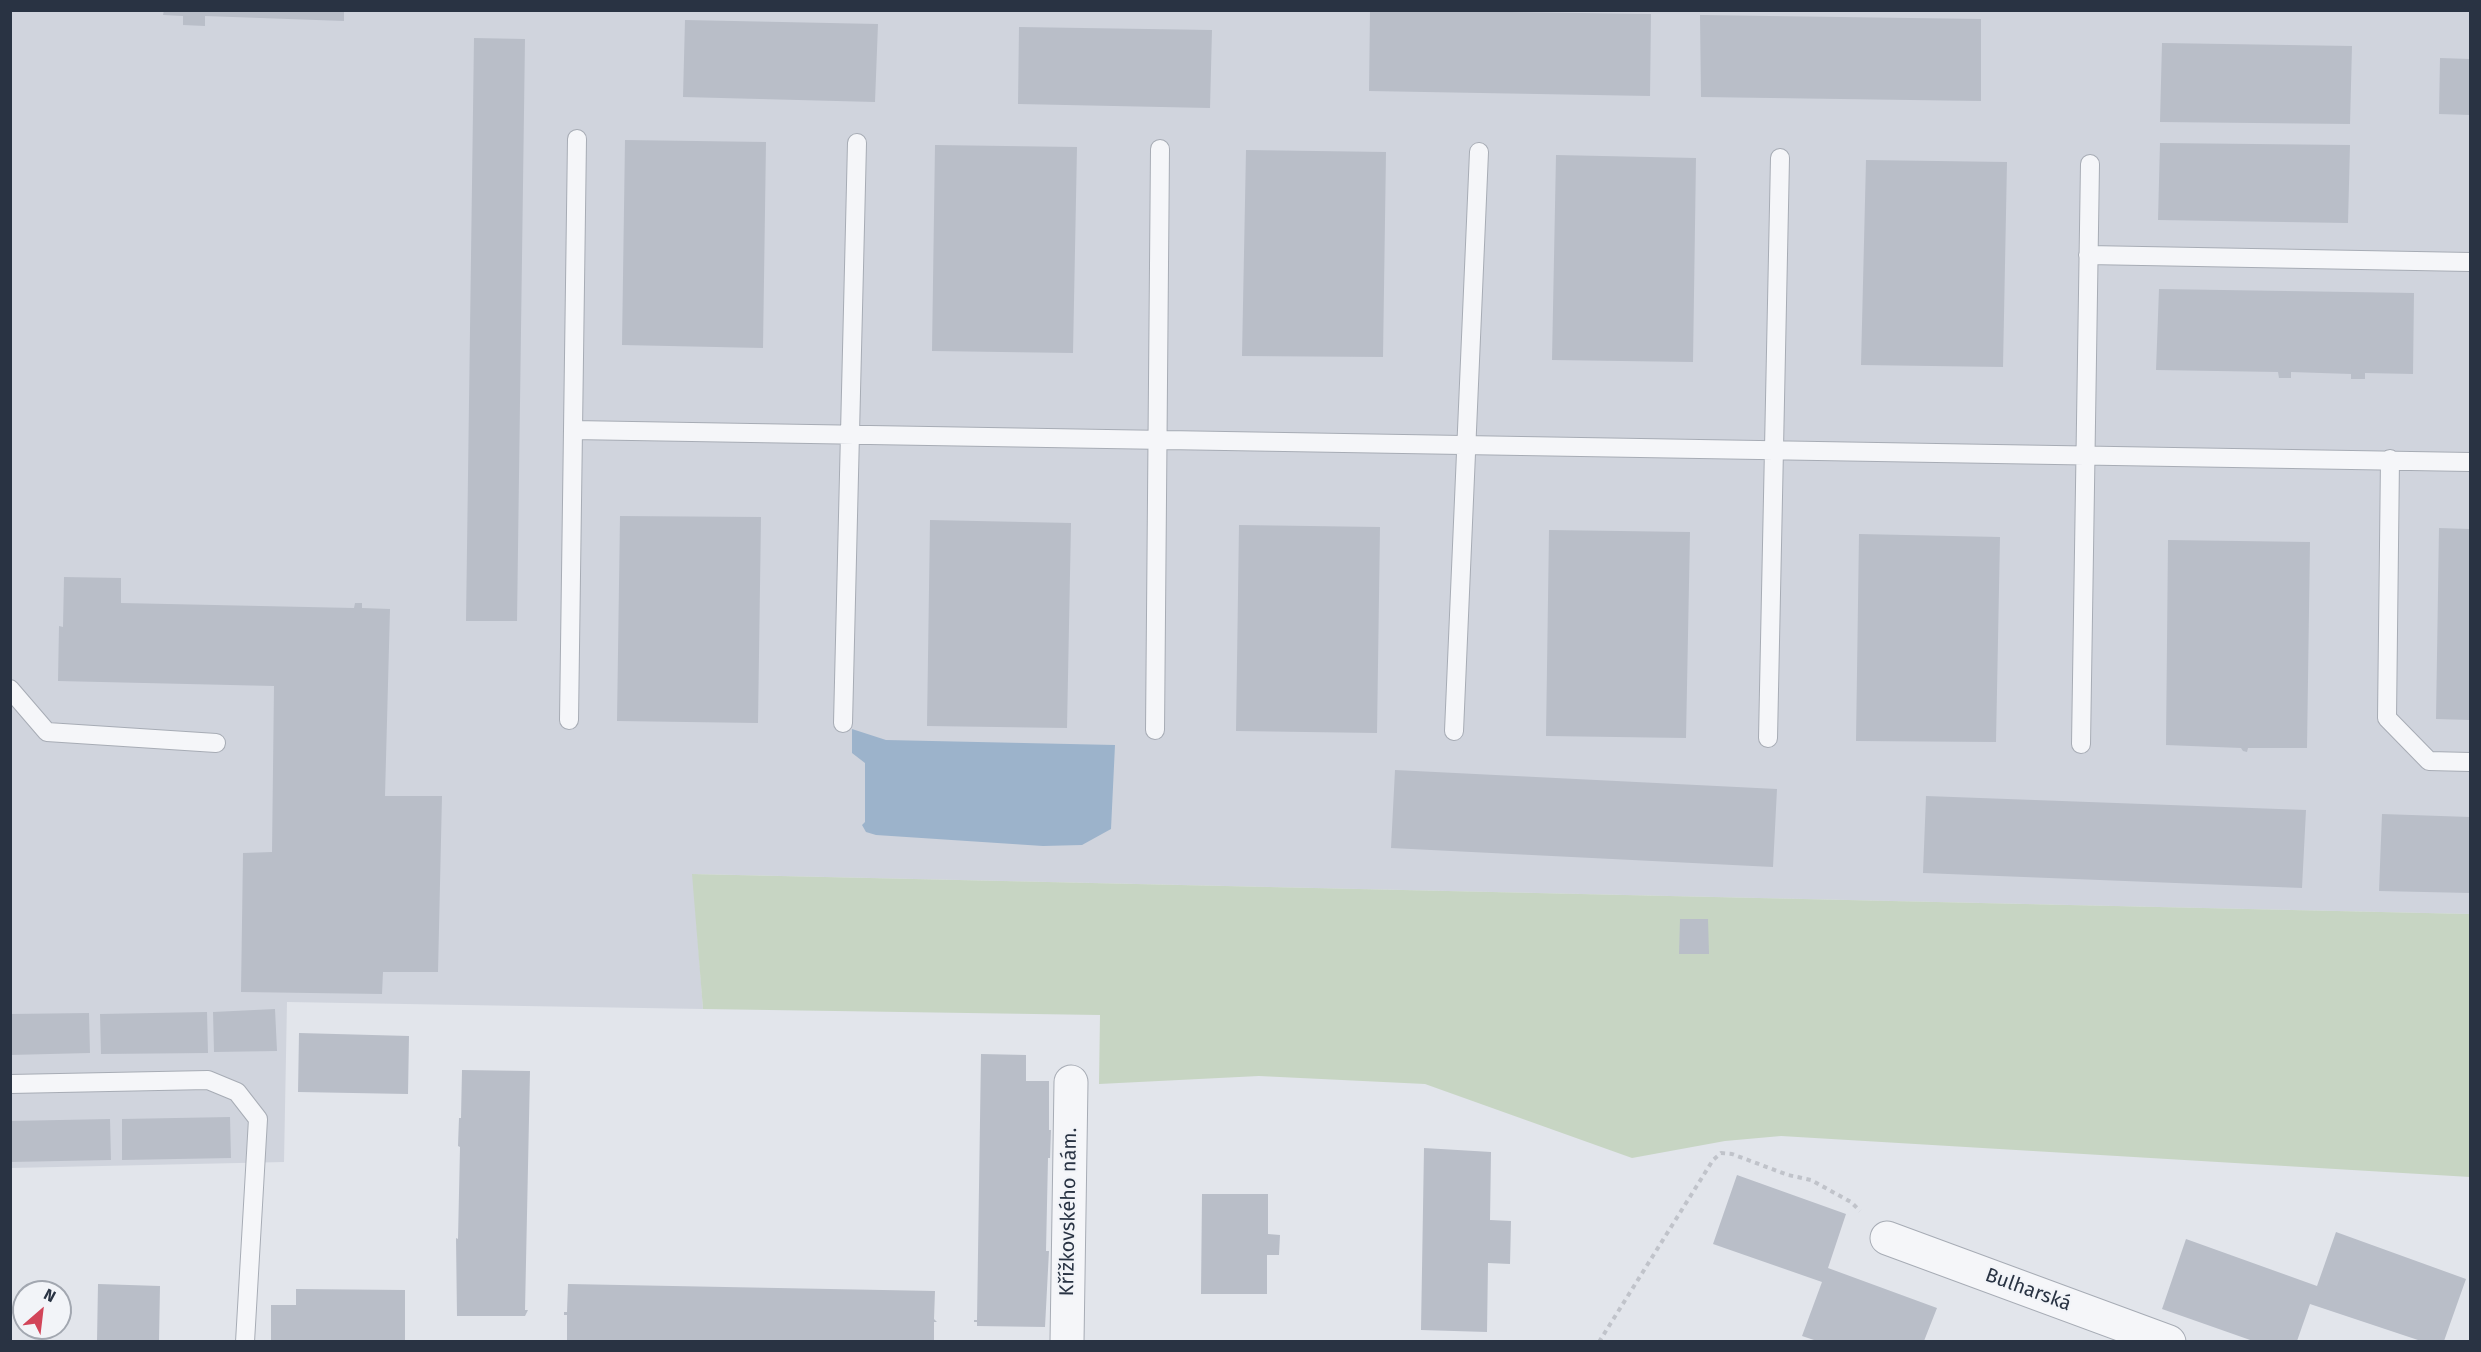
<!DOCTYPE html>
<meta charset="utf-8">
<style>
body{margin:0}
#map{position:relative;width:2481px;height:1352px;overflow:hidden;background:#e2e5eb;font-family:"Fira Sans",sans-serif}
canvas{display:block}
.frame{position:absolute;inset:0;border:12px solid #293343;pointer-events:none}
.north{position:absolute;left:12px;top:1280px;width:60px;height:60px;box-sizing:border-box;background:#f2f4f8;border:2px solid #a2a7b0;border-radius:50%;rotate:28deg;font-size:16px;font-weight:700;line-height:24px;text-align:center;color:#293343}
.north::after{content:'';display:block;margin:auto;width:21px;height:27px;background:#d24559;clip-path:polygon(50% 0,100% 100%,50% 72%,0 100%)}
</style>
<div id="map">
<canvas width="2481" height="1352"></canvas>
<div class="frame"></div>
<div class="north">N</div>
</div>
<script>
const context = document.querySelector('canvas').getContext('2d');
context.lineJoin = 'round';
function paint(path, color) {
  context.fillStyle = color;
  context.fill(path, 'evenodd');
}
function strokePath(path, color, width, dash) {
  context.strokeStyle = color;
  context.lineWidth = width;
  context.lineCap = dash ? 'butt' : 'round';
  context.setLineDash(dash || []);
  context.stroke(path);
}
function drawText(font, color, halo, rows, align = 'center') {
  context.font = font + ' "Fira Sans",sans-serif';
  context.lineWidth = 4.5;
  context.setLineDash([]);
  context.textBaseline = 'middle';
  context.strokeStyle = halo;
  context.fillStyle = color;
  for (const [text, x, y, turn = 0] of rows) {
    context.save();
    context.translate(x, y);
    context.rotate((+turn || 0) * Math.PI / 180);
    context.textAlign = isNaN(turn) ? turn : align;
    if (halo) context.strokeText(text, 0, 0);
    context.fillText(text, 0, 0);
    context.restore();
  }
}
paint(new Path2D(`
 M10 11H2470V914L693 874 703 1009 287 1002 284 1162 11 1168Z`), '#d0d4dd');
paint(new Path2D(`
 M692 874 2470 914V1177L1781 1136 1725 1141 1632 1158 1425 1084 1259 1076 1099 1084 1100 1015 703 1009Z`), '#c7d5c3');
paint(new Path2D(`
 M852 729 886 740 1115 745 1111 829 1082 845 1043 846 876 835 866 832 862 825 865 822V763L852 753Z`), '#9cb3cb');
paint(new Path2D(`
 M164 10H344V21L205 16V26L183 25V16L163 15Z
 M1370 10 1651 14 1650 96 1369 91Z
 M1700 15 1981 19V101L1701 97Z
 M685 20 878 24 875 102 683 97Z
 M1019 27 1212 30 1210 108 1018 104Z
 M474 38 525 39 517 621H466Z
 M2162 43 2352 46 2350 124 2160 122Z
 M2440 58 2470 59V115L2439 114Z
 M625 140 766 142 763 348 622 345Z
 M2160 143 2350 145 2348 223 2158 220Z
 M935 145 1077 147 1073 353 932 351Z
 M1246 150 1386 152 1383 357 1242 356Z
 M1556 155 1696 158 1693 362 1552 360Z
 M1866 160 2007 162 2003 367 1861 365Z
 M2159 289 2414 293 2413 374 2365 373V379H2351V374L2291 372V378H2279L2278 372 2156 370Z
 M620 516 761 517 758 723 617 721Z
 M930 520 1071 523 1067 728 927 726Z
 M1239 525 1380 527 1377 733 1236 731Z
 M2439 528 2470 529V720L2436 719Z
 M1549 530 1690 532 1686 738 1546 736Z
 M1859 534 2000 537 1996 742 1856 741Z
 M2168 540 2310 542 2307 748H2248L2247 752 2243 751 2241 748 2166 745Z
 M64 577 121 578V603L354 608 355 603H362V608L390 609 385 796H442L438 972H383L382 994 241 992 243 853 272 852 274 686 58 681 59 626 63 627Z
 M1395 770 1777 789 1773 867 1391 848Z
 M1926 796 2306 810 2302 888 1923 873Z
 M2382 814 2470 817V893L2379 891Z
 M1680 919H1708L1709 954H1679Z
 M275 1009 277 1051 214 1052 213 1012Z
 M207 1012 208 1053 101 1054 100 1014Z
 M89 1013 90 1053 10 1055V1014Z
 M299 1033 409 1036 408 1094 298 1092Z
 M981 1054 1026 1055V1081H1049V1130H1051L1050 1158H1048L1046 1251H1049L1045 1327 977 1326V1322H974V1320H977Z
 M462 1070 530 1071 525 1310H528L525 1316H457L456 1238 458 1239 460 1147 458 1146 459 1118H461Z
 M230 1117 231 1158 122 1160V1119Z
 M110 1119 111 1160 10 1162V1121Z
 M1424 1148 1491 1152 1490 1220 1511 1221 1510 1264 1488 1263 1487 1332 1421 1330Z
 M1737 1175 1846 1214 1828 1268 1937 1308 1924 1341H1817L1802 1336 1822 1282 1713 1244Z
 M1202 1194H1268V1234L1280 1235 1279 1255H1267V1294H1201Z
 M2336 1232 2466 1279 2444 1341H2421L2310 1304 2297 1341H2253L2162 1309 2186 1239 2317 1286Z
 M98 1284 160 1286 159 1341H97Z
 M568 1284 935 1291 934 1319 937 1322H934V1341H567V1315H564V1312H567Z
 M296 1289 405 1290V1341H271V1305H296Z`), '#b9bec8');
const service = new Path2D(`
 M2088 255 2470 262
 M573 430 2470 462
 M2390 459 2387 718 2429 761 2470 762
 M10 689 47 732 216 743
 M569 720 577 139
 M843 723 857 143
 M1155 730 1160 149
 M1454 731 1479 152
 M1768 738 1780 158
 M2081 744 2090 164
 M10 1084 208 1080 237 1092 258 1119 245 1342`);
const minor = new Path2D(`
 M1887 1238 2169 1342
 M1067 1342 1071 1082`);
strokePath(service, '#a7acb5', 20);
strokePath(minor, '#a7acb5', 35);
strokePath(new Path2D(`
 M1599 1342 1713 1160 1721 1153 1732 1154 1788 1175 1811 1180 1851 1202 1860 1211`), '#c0c3ca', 4, [4.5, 4.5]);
strokePath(service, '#f5f6f9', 18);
strokePath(minor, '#f5f6f9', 33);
drawText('20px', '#293343', '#f2f4f8', [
 ["Křížkovského nám.",1069,1212,-89],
 ["Bulharská",2028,1290,20]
]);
</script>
